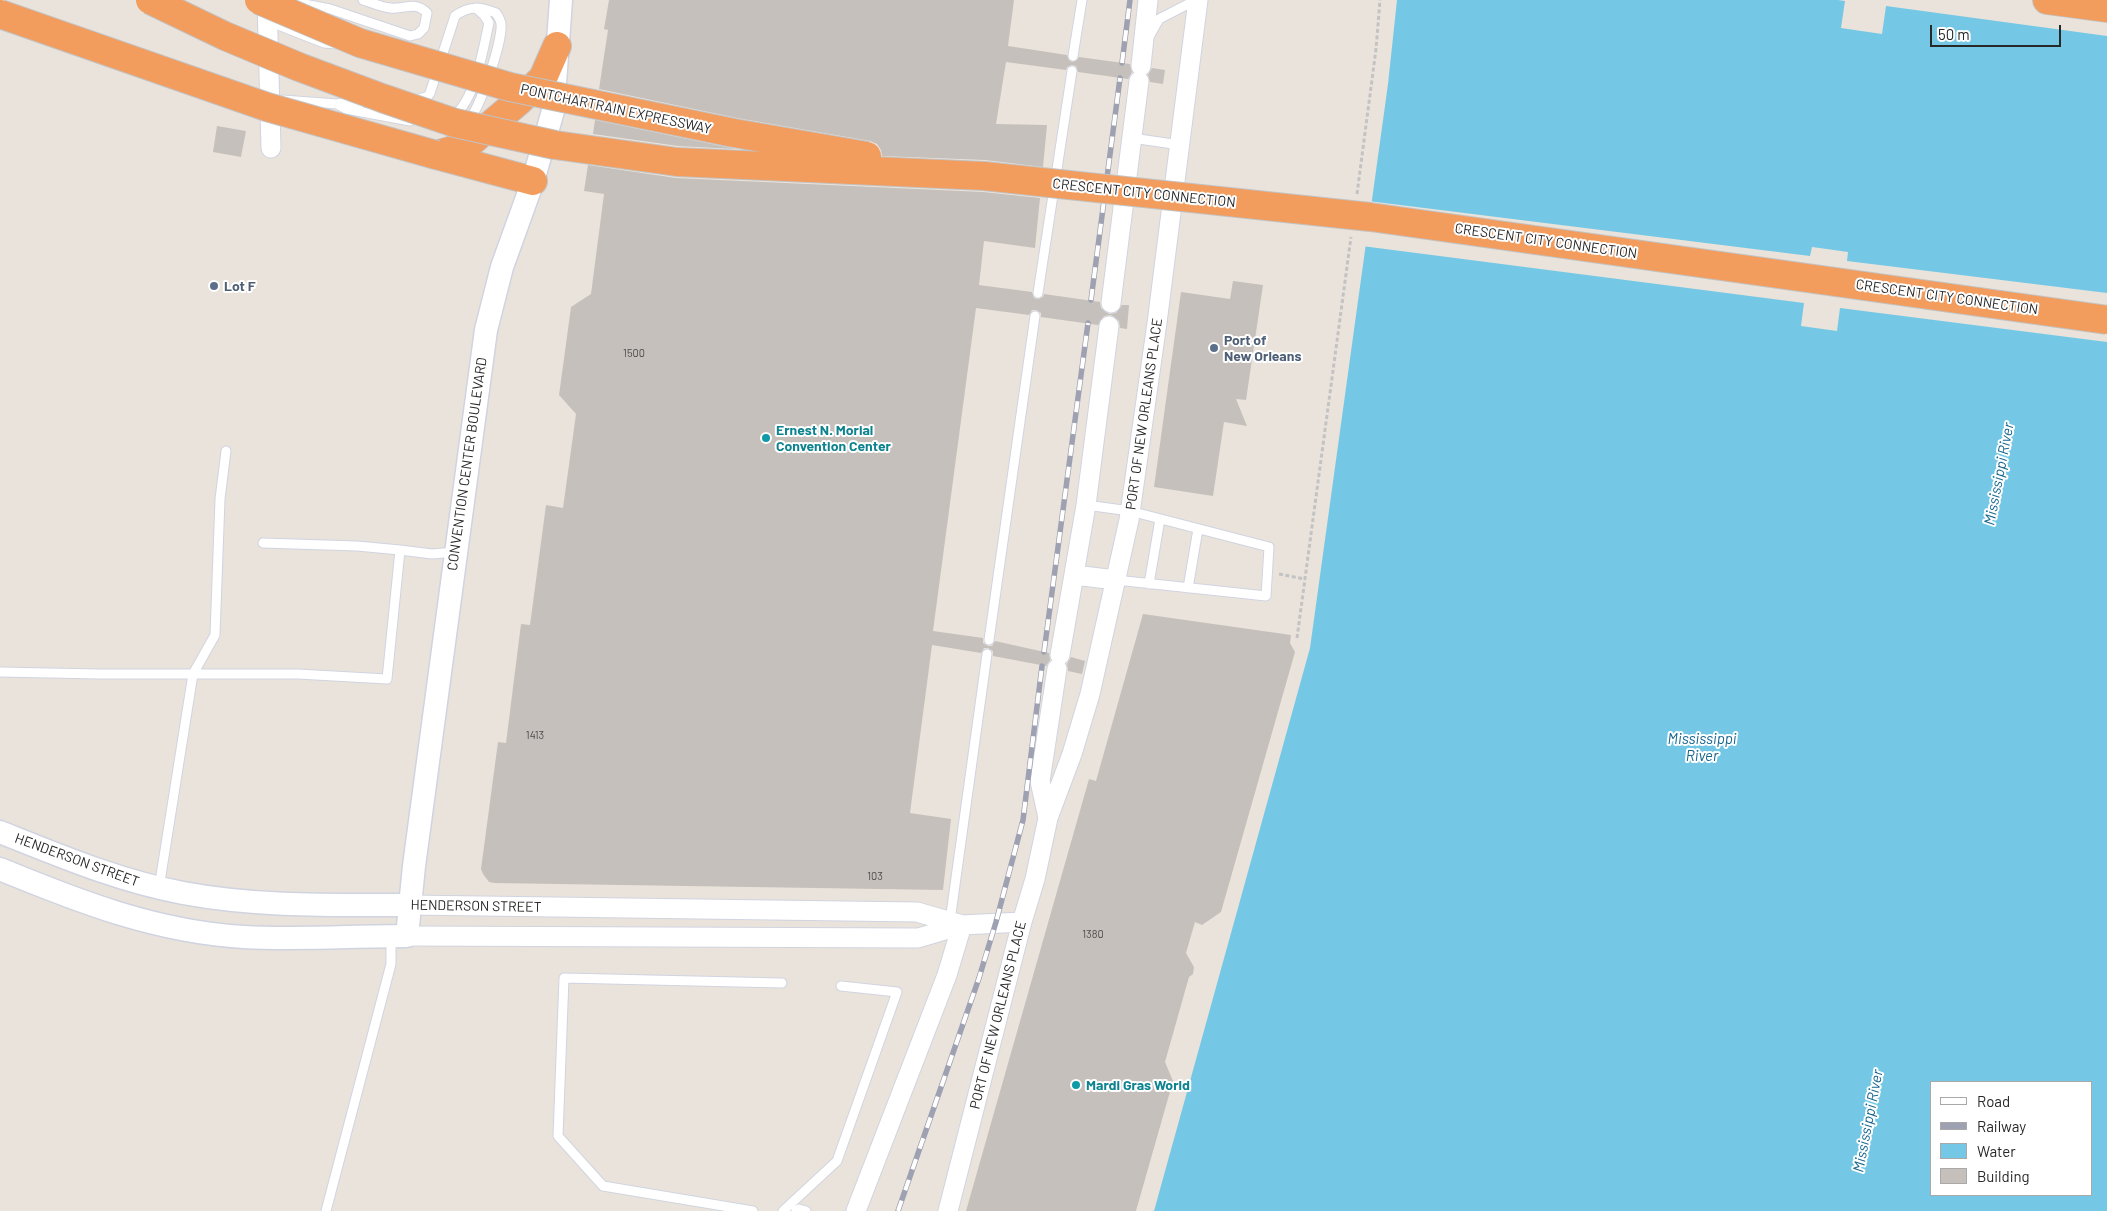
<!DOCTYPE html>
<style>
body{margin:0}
#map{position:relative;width:2107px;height:1211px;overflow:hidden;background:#eae3db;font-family:Barlow,sans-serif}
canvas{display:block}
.legend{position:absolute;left:1930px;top:1081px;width:162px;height:115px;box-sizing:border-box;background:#fff;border:1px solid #a9a9a9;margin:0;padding:6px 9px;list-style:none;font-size:15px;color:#282828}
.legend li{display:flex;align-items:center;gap:10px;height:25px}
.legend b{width:25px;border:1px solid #a9a9a9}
.scale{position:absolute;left:1930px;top:25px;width:131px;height:22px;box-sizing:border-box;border:2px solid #282828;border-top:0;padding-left:6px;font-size:15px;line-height:18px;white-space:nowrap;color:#282828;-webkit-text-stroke:4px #fff;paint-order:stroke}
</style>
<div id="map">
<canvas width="2107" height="1211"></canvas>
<ul class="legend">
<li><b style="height:6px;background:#fff"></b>Road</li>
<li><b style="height:6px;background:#9ea1b1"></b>Railway</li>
<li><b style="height:14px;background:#75c8e5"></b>Water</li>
<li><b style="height:14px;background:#c5c0bb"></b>Building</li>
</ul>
<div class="scale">50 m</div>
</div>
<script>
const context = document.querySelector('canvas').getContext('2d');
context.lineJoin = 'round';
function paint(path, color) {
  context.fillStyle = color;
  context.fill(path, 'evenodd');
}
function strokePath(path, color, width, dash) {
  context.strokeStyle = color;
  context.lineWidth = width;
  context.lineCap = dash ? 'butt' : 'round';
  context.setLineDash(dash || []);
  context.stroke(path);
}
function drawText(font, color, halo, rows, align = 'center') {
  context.font = font + ' Barlow,sans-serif';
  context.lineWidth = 4;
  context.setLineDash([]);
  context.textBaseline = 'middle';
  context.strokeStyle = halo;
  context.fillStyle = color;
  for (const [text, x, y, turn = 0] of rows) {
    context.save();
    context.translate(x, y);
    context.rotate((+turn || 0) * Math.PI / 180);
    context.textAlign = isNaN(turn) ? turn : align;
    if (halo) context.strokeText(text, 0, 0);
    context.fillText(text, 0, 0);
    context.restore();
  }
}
paint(new Path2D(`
 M1397 0H2107V1211H1154L1310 648 1388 84ZM1931 1082H2091V1195H1931Z`), '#75c8e5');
paint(new Path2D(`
 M1838 0H2107V36L1886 6 1882 34 1841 28 1845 1Z
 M1368 201 1810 256 1812 247 1848 252 1847 261 2107 293V342L1840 308 1837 331 1801 326 1804 303 1362 246Z`), '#eae3db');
paint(new Path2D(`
 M609 0H1014L1008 46 1067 55 1069 60 1072 62 1077 60 1079 57 1130 64 1132 72 1128 79 1078 72 1076 66 1072 65 1067 67 1066 70 1006 62 996 124 1047 125 1043 167 985 160 882 156 881 150 877 144 870 141 737 118 599 89 608 30 604 29Z
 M1152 68 1165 70 1163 84 1150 82 1148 75Z
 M595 120 731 148 735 149 678 146 593 134Z
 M217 126 246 131 241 157 213 152Z
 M588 165 676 178 983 192 1040 198 1035 248 984 241 979 285 1032 292 1034 298 1038 299 1043 297 1044 294 1100 302 1101 308 1109 314 1116 313 1122 305H1129L1127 329 1120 328 1119 321 1111 315 1104 316 1098 325 1041 317V313L1036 310H1032L1029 315 976 308 933 631 983 638V643L988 646H992L995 641 1049 653 1050 660 1046 666 993 656V651L988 648H984L981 653 932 645 910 813 951 819 943 890 494 883 489 882 483 874 481 869 498 742 506 743 521 624 530 625 546 505 563 508 576 414 559 395 571 307 591 294 604 194 584 191Z
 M1233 281 1263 285 1246 400 1236 399 1247 426 1224 422 1213 496 1154 487 1181 292 1230 299Z
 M1143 614 1291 635 1290 643 1295 652 1221 912 1202 925 1195 922 1186 953 1194 967 1193 974 1189 977 1165 1062 1173 1081 1136 1211H966L1089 779 1096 781Z
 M1071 657 1085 661 1082 674 1068 671 1067 664Z`), '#c5c0bb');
const service = new Path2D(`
 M289 1 330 9 410 36 418 34 424 28 427 13C414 0 405 10 390 8 381 7 372 3 363 0
 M268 21 324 43 336 44
 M1150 35 1159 19 1196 0
 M1073 56 1082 0
 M283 100 337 104 352 101 362 103
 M414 100 427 97 430 93 455 16C470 5 480 7 496 13 498 16 501 21 501 24 503 40 479 113 467 122
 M337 104 346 109 410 121
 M451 117C475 105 483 48 489 23L484 15 476 8
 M1132 138 1180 145
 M1038 293 1072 71
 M1086 505 1130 511 1269 547 1266 596 1116 580
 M263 543 357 546 400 550
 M1149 584 1160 519
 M1188 588 1198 529
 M989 640 1035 316
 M0 672 98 674H298L387 679 400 550 432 554 455 552
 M159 888 193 674 215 635 220 499 226 451
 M950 921 987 654
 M326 1211 391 964V936
 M753 1211 603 1186 558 1136 564 978 782 983
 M783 1211 837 1161 897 992 841 986
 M796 1211 799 1209 806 1211`);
const minor = new Path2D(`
 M267 0 271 148
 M1141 66 1148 0
 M1111 303 1139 81
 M1074 575 1116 580
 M1060 655 1086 505 1109 326
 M1057 669 1040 781 1048 818 1072 754 1090 694 1129 520 1157 323 1198 0
 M409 905 917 912 962 925
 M407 936 918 938 962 925 1022 922
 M856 1211 947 975 962 925
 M948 1211 1022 922 1035 879 1048 818`);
const tertiary = new Path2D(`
 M0 832C60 856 119 881 183 893 258 907 333 905 409 905
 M0 869C80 902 157 932 244 937 298 940 353 936 407 936L414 866 486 330 502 267 533 181 553 111 561 0`);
const motorway = new Path2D(`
 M2047 0 2107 8
 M436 155 466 146 520 100 543 78 557 46
 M436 155 533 181`);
strokePath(service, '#d0d4e0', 11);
strokePath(minor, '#d0d4e0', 21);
strokePath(tertiary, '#d0d4e0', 25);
strokePath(motorway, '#c3c3c3', 30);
strokePath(new Path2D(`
 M1357 194 1376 49 1380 0
 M1279 574 1305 579
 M1297 638 1351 237`), '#c3c3c3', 3, [4, 2.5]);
strokePath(service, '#fff', 9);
strokePath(minor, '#fff', 19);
strokePath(tertiary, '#fff', 22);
strokePath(motorway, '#f29c5e', 28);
const rail = new Path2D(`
 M1122 63 1130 0
 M1091 300 1120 78
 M1044 652 1088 323
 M898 1211 979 978 996 922 1023 820 1042 666`);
strokePath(rail, '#9ea1b1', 5.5);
strokePath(rail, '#fff', 4, [11]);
const motorwayBridge = new Path2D(`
 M150 0 225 36 299 67 382 98 455 123 555 145 677 162 984 176 1370 217 2107 320
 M259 0 360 43 510 87 734 133 867 156
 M0 14 267 107 436 155`);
strokePath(motorwayBridge, '#c3c3c3', 30, []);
strokePath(motorwayBridge, '#f29c5e', 28);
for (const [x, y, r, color] of [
 [214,286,5,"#5c6f8a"],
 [1214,348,5,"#5c6f8a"],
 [766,438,5,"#0f9aa8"],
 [1076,1085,5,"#0f9aa8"]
]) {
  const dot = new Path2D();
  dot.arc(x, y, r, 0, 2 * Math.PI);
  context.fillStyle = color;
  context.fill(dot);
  strokePath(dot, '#fff', 2);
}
drawText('11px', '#4f4e4d', null, [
 ["1500",634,353],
 ["1413",535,735],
 ["103",875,876],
 ["1380",1093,934]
]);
drawText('14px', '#282828', '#fff', [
 ["PONTCHARTRAIN EXPRESSWAY",616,109,12],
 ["CRESCENT CITY CONNECTION",1144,193,6],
 ["CRESCENT CITY CONNECTION",1546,241,8],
 ["CRESCENT CITY CONNECTION",1947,297,8],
 ["PORT OF NEW ORLEANS PLACE",1144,414,-82],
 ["CONVENTION CENTER BOULEVARD",467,464,-82],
 ["HENDERSON STREET",77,860,20],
 ["HENDERSON STREET",476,906,1],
 ["PORT OF NEW ORLEANS PLACE",998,1015,-76]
]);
drawText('bold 14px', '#4e5e75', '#fff', [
 ["Lot F",224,286],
 ["Port of",1224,340],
 ["New Orleans",1224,356]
], 'left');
drawText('bold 14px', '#0d838f', '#fff', [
 ["Ernest N. Morial",776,430],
 ["Convention Center",776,446],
 ["Mardi Gras World",1086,1085]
], 'left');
drawText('italic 15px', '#17668e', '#fff', [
 ["Mississippi River",1999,474,-79],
 ["Mississippi",1702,739],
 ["River",1702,756],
 ["Mississippi River",1868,1121,-79]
]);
</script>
